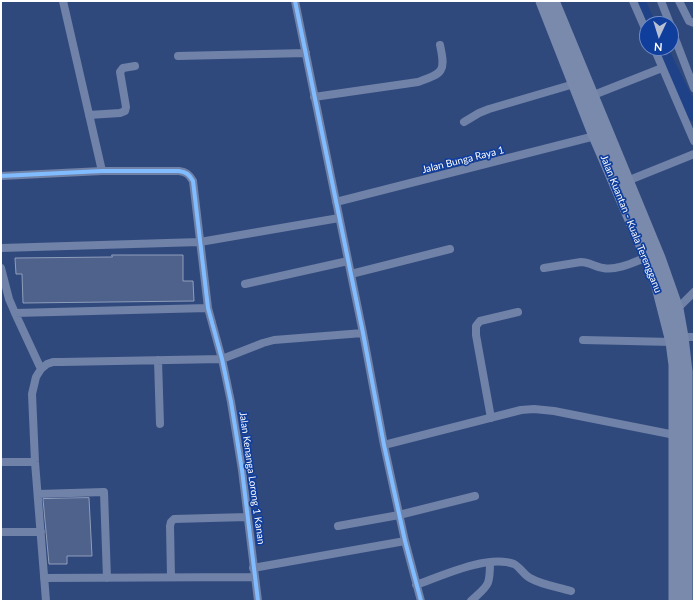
<!DOCTYPE html>
<style>
body{margin:0}
#map{position:relative;width:695px;height:602px;overflow:hidden;background:#30497d;font-family:Lato,sans-serif}
canvas{display:block}
.frame{position:absolute;inset:0;border:2px solid #fff;pointer-events:none}
.north{position:absolute;left:639px;top:16px;width:40px;height:40px;box-sizing:border-box;background:#103e9d;border:1px solid #708bc4;border-radius:50%;rotate:184deg;font-size:11px;font-weight:700;line-height:16px;text-align:center;color:#fff}
.north::after{content:'';display:block;margin:auto;width:14px;height:18px;background:#b7bfd2;clip-path:polygon(50% 0,100% 100%,50% 72%,0 100%)}
</style>
<div id="map">
<canvas width="695" height="602"></canvas>
<div class="frame"></div>
<div class="north">N</div>
</div>
<script>
const context = document.querySelector('canvas').getContext('2d');
context.lineJoin = 'round';
function strokePath(path, color, width, dash) {
  context.strokeStyle = color;
  context.lineWidth = width;
  context.lineCap = dash ? 'butt' : 'round';
  context.setLineDash(dash || []);
  context.stroke(path);
}
function paint(path, color) {
  context.fillStyle = color;
  context.fill(path, 'evenodd');
}
function drawText(font, color, halo, rows, align = 'center') {
  context.font = font + ' Lato,sans-serif';
  context.lineWidth = 3.5;
  context.setLineDash([]);
  context.textBaseline = 'middle';
  context.strokeStyle = halo;
  context.fillStyle = color;
  for (const [text, x, y, turn = 0] of rows) {
    context.save();
    context.translate(x, y);
    context.rotate((+turn || 0) * Math.PI / 180);
    context.textAlign = isNaN(turn) ? turn : align;
    if (halo) context.strokeText(text, 0, 0);
    context.fillText(text, 0, 0);
    context.restore();
  }
}
strokePath(new Path2D(`
 M639 1 649 24
 M661 48 694 115`), '#1f4188', 13);
const building = new Path2D(`
 M112 255H183V281H193L194 301 23 303 22 274H16L15 258 112 257Z
 M89 498 92 556H67V564H49L43 499Z`);
paint(building, '#4e628c');
strokePath(building, '#909ebb', 1);
strokePath(new Path2D(`
 M63 1 102 171
 M295 1 363 333 384 445 405 541 421 601
 M633 1 647 33
 M661 1 670 24
 M679 1 689 21 694 23
 M671 28 694 88
 M654 48 694 141
 M178 56 306 53
 M591 96 662 68
 M314 97 418 82C443 73 446 72 440 45
 M89 115 120 113 125 111 126 107 120 72 123 68 135 66
 M464 122 479 113 489 109 574 84
 M1 176 102 171H179C186 172 189 174 193 181L208 308 222 359 231 402 242 470 258 601
 M627 181 694 154
 M336 202 595 136
 M1 248 200 242 339 218
 M1 268 9 299 15 313 208 308
 M544 268 581 262C589 262 595 267 603 268 617 271 634 262 647 257
 M351 274 450 249
 M245 284 348 261
 M677 309 694 292
 M15 313 41 369
 M682 337H694
 M583 340 672 342
 M158 360 160 424
 M491 418 476 335V326L480 321 518 312
 M384 445 521 410 534 409 554 411 675 435
 M1 462H35
 M38 494 104 492 107 578
 M338 526 399 515 475 496
 M1 532H41
 M253 568 405 541
 M171 577 170 526 171 522 174 519 247 517
 M44 578 255 577
 M416 585C441 576 488 554 514 564 520 567 524 575 530 578 542 585 558 587 571 591
 M46 601 35 462 32 394 36 377 41 369 47 364 53 362H61L222 359 263 343 274 340 363 333
 M471 601C488 585 490 587 490 562`), '#7082a7', 8);
strokePath(new Path2D(`
 M542 1 595 136 647 257 658 287 672 342 675 365V601
 M553 1 659 258 677 309 682 337 686 372V601`), '#7a8aac', 13);
strokePath(new Path2D(`
 M295 1 363 333 384 445 405 541 421 601
 M1 176 102 171H179C186 172 189 174 193 181L208 308 222 359 231 402 242 470 258 601`), '#80bcff', 4);
drawText('10px', '#fff', '#103e9d', [
 ["Jalan Bunga Raya 1",463,160,-14],
 ["Jalan Kuantan - Kuala Terengganu",631,224,68],
 ["Jalan Kenanga Lorong 1 Kanan",252,478,82]
]);
</script>
